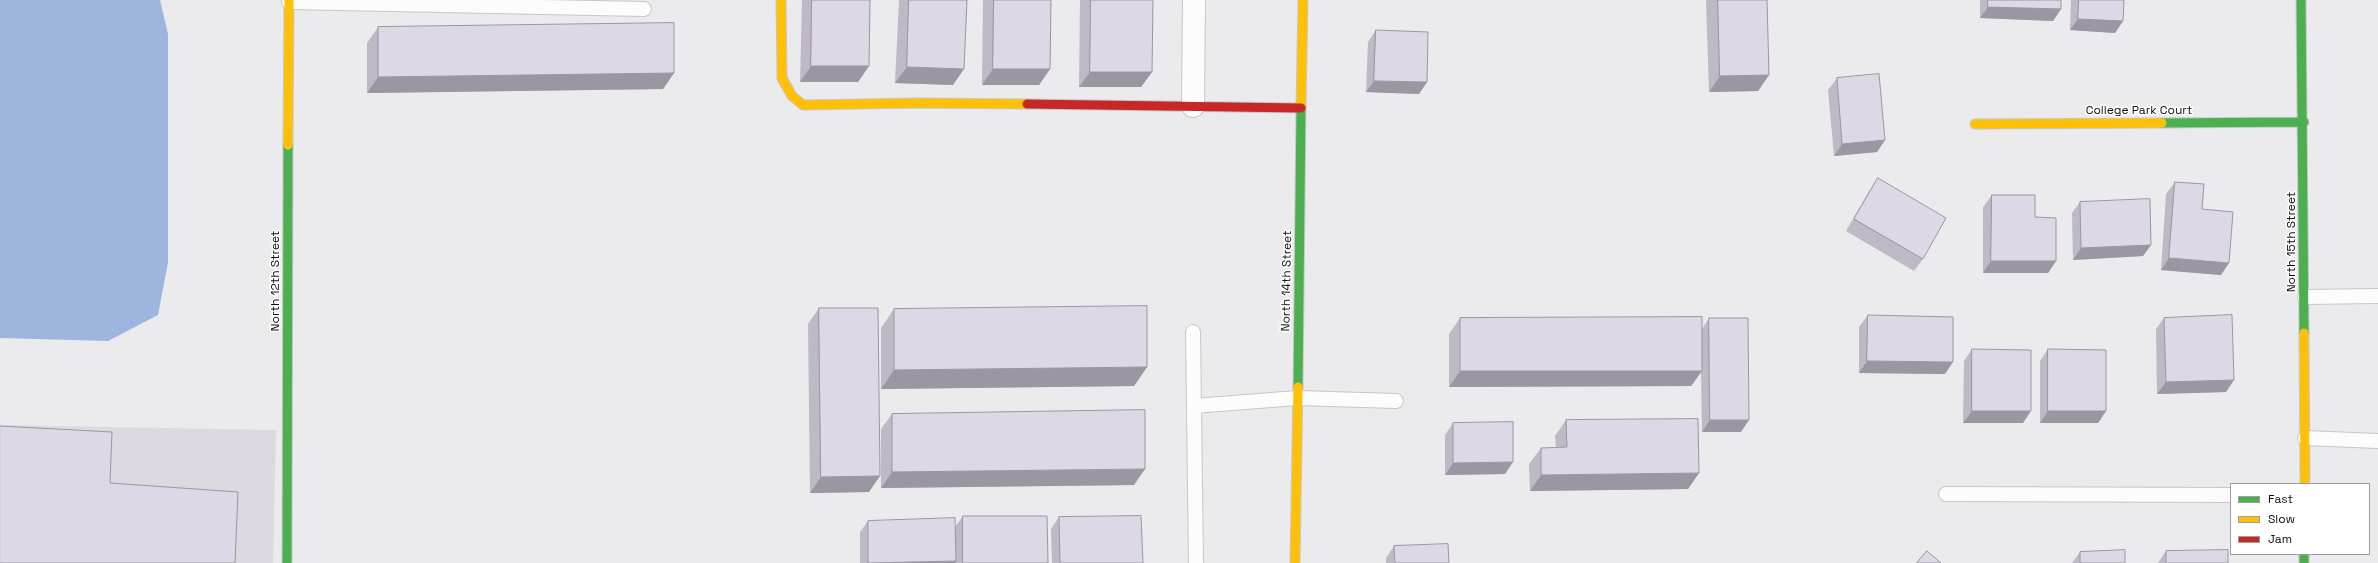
<!DOCTYPE html>
<style>
body{margin:0}
#map{position:relative;width:2378px;height:563px;overflow:hidden;background:#ebeaed;font-family:"Space Grotesk",sans-serif}
canvas{display:block}
.legend{position:absolute;left:2230px;top:483px;width:140px;height:72px;box-sizing:border-box;background:#fff;border:1px solid #9e9e9f;margin:0;padding:5px 7px;list-style:none;font-size:12px;color:#0d0d0e}
.legend li{display:flex;align-items:center;gap:8px;height:20px}
.legend b{width:20px;border:1px solid #9e9e9f}
</style>
<div id="map">
<canvas width="2378" height="563"></canvas>
<ul class="legend">
<li><b style="height:5px;background:#4caf50"></b>Fast</li>
<li><b style="height:5px;background:#ffc107"></b>Slow</li>
<li><b style="height:5px;background:#c62828"></b>Jam</li>
</ul>
</div>
<script>
const context = document.querySelector('canvas').getContext('2d');
context.lineJoin = 'round';
function paint(path, color) {
  context.fillStyle = color;
  context.fill(path, 'evenodd');
}
function strokePath(path, color, width, dash) {
  context.strokeStyle = color;
  context.lineWidth = width;
  context.lineCap = dash ? 'butt' : 'round';
  context.setLineDash(dash || []);
  context.stroke(path);
}
function drawText(font, color, halo, rows, align = 'center') {
  context.font = font + ' "Space Grotesk",sans-serif';
  context.lineWidth = 3;
  context.setLineDash([]);
  context.textBaseline = 'middle';
  context.strokeStyle = halo;
  context.fillStyle = color;
  for (const [text, x, y, turn = 0] of rows) {
    context.save();
    context.translate(x, y);
    context.rotate((+turn || 0) * Math.PI / 180);
    context.textAlign = isNaN(turn) ? turn : align;
    if (halo) context.strokeText(text, 0, 0);
    context.fillText(text, 0, 0);
    context.restore();
  }
}
paint(new Path2D(`
 M0 425 276 430 273 563H0Z`), '#ddd9e1');
paint(new Path2D(`
 M0 0H160L168 34V262L158 315 108 341 0 338Z`), '#9eb5e0');
const lane = new Path2D(`
 M289 2 644 9
 M2305 297 2378 296
 M1193 332 1196 563
 M1194 406 1297 398 1396 401
 M2305 438 2378 441
 M1946 494 2231 495`);
const street = new Path2D(`
 M1193 106 1194 0`);
const fast = new Path2D(`
 M2301 0 2304 333
 M2162 123 2304 122
 M1298 387 1301 106
 M2304 554V563
 M287 563 288 145`);
const slow = new Path2D(`
 M781 0 782 78 792 96 803 105 917 103 1027 104
 M1301 106 1303 0
 M1975 124 2162 123
 M288 145 289 0
 M2304 333 2305 484
 M1295 563 1298 387`);
const jam = new Path2D(`
 M1027 104 1301 108`);
strokePath(lane, '#c7c7c9', 16);
strokePath(street, '#c7c7c9', 24);
strokePath(fast, '#c7c7c9', 11);
strokePath(slow, '#c7c7c9', 11);
strokePath(jam, '#c7c7c9', 11);
strokePath(lane, '#fcfcfc', 14);
strokePath(street, '#fcfcfc', 22);
strokePath(fast, '#4caf50', 9);
strokePath(slow, '#ffc107', 9);
strokePath(jam, '#c62828', 9);
paint(new Path2D(`
 M802 0H870L869 66 858 82H800Z
 M899 0H967L953 85 895 83Z
 M983 0H1051L1050 69 1039 85H982Z
 M1080 0H1153L1152 72 1141 87H1079Z
 M1706 0H1767L1769 75 1758 91 1709 92Z
 M1980 0H2061V9L2053 21 1980 18Z
 M2071 0H2124L2123 21 2115 33 2070 30Z
 M378 27 674 73 663 89 367 93V43Z
 M1376 30 1427 82 1419 94 1366 92 1368 42Z
 M1837 78 1885 140 1877 152 1834 156 1828 90Z
 M1878 178 1923 259 1914 271 1846 231 1870 190Z
 M2175 182 2202 209 2221 275 2161 270 2166 194Z
 M1992 195 2035 217 2056 261 2048 273H1983V207Z
 M2080 202 2151 245 2143 256 2073 260 2072 213Z
 M819 308 869 492 810 493 808 324Z
 M894 309 1147 367 1134 386 881 389V328Z
 M1868 315 1945 374 1859 373V327Z
 M1460 318 1702 329 1709 318 1741 432H1702L1701 372 1691 386 1449 387V334Z
 M2164 318 2226 392 2157 394 2156 329Z
 M1972 349 2023 423H1963L1964 361Z
 M2048 349 2106 411 2098 423H2040V361Z
 M892 414 1134 485 881 488V429Z
 M1566 420 1699 473 1688 489 1530 491 1529 464 1541 448H1556L1555 436Z
 M1453 423 1505 474 1445 475V435Z
 M963 516 1048 563H860V532L868 521 955 527Z
 M1059 517 1143 563H1052L1051 529Z
 M1394 546 1449 563H1386V558Z
 M2166 551 2228 563H2158Z
 M2080 552 2125 563H2072Z`), '#bfb9c6');
paint(new Path2D(`
 M1988 7 2061 9 2053 21 1980 18Z
 M2078 19 2123 21 2115 33 2070 30Z
 M811 66H869L858 82H800Z
 M907 67 964 69 953 85 895 83Z
 M993 69H1050L1039 85H982Z
 M1090 72H1152L1141 87H1079Z
 M674 73 663 89 367 93 378 77Z
 M1769 75 1758 91 1709 92 1720 76Z
 M1374 81 1427 82 1419 94 1366 92Z
 M1885 140 1877 152 1834 156 1842 144Z
 M2151 245 2143 256 2073 260 2081 248Z
 M2169 258 2229 263 2221 275 2161 270Z
 M1991 261H2056L2048 273H1983Z
 M1867 361 1953 362 1945 374 1859 373Z
 M1147 367 1134 386 881 389 894 370Z
 M1460 371H1702L1691 386 1449 387Z
 M2234 380 2226 392 2157 394 2166 382Z
 M1972 411H2031L2023 423H1963Z
 M2048 411H2106L2098 423H2040Z
 M1710 420H1749L1741 432H1702Z
 M1513 462 1505 474 1445 475 1453 463Z
 M1145 469 1134 485 881 488 892 472Z
 M1699 473 1688 489 1530 491 1541 475Z
 M880 476 869 492 810 493 821 477Z
 M956 561 955 563H868Z`), '#9b96a1');
const building = new Path2D(`
 M812 0H870L869 66H811Z
 M909 0H967L964 69 907 67Z
 M994 0H1051L1050 69H993Z
 M1091 0H1153L1152 72H1090Z
 M1718 0H1767L1769 75 1720 76Z
 M1988 0H2061V9L1988 7Z
 M2079 0H2124L2123 21 2078 19Z
 M674 23V73L378 77V27Z
 M1376 30 1428 32 1427 82 1374 81Z
 M1879 74 1885 140 1842 144 1837 78Z
 M1878 178 1946 218 1923 259 1854 219Z
 M2175 182 2204 184 2202 209 2233 212 2229 263 2169 258Z
 M1992 195H2035V217L2056 218V261H1991Z
 M2150 199 2151 245 2081 248 2080 202Z
 M1147 306V367L894 370V309Z
 M819 308H878L880 476 821 477Z
 M1868 315 1953 317V362L1867 361Z
 M2232 315 2234 380 2166 382 2164 318Z
 M1702 317V371H1460V318Z
 M1709 318H1748L1749 420H1710Z
 M1972 349 2031 350V411H1972Z
 M2048 349 2106 350V411H2048Z
 M1145 410V469L892 472V414Z
 M1698 419 1699 473 1541 475V448L1567 447 1566 420Z
 M1513 422V462L1453 463V423Z
 M0 426 112 432 110 483 238 492 235 563H0Z
 M963 516H1047L1048 563H963Z
 M1141 516 1143 563H1060L1059 517Z
 M955 518 956 561 868 563V521Z
 M1448 544 1449 563H1395L1394 546Z
 M2125 550V563H2080V552Z
 M2228 550V563H2166V551Z
 M1927 551 1941 563H1917Z`);
paint(building, '#ded7e6');
strokePath(building, '#9b96a1', 1);
drawText('12px', '#0d0d0e', '#fff', [
 ["College Park Court",2139,111],
 ["North 15th Street",2292,242,-90],
 ["North 12th Street",276,281,-90],
 ["North 14th Street",1287,281,-89]
]);
</script>
